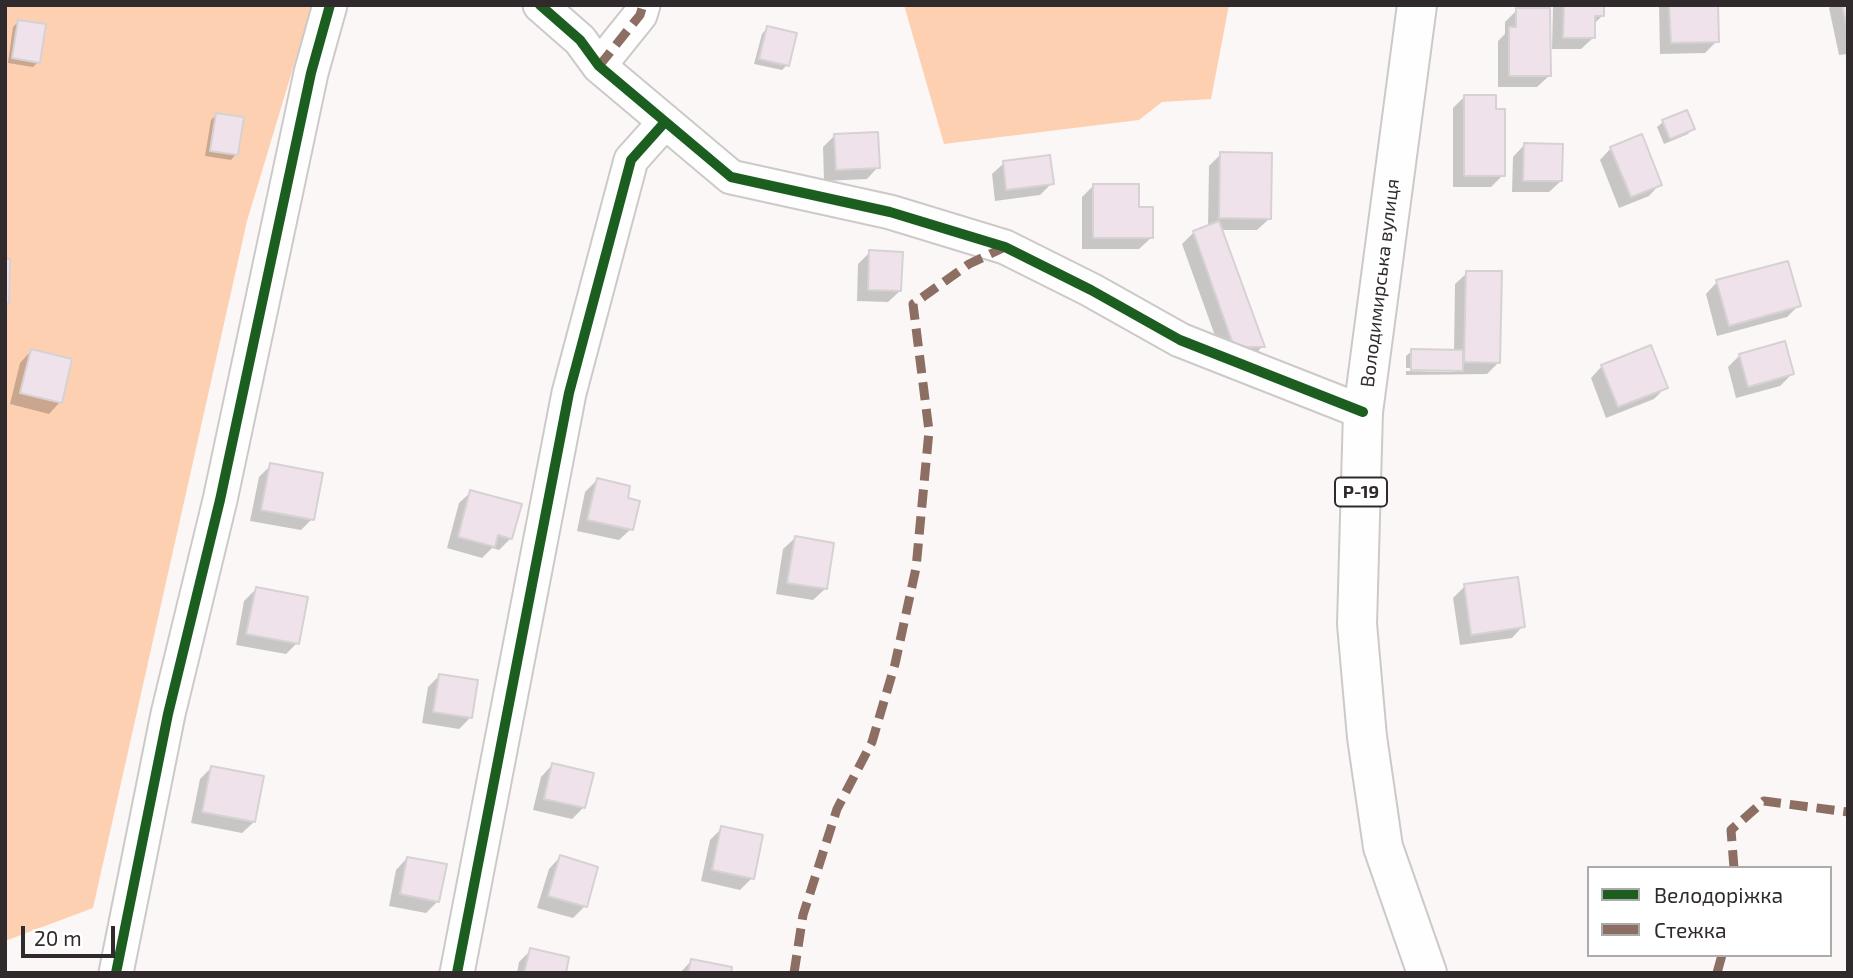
<!DOCTYPE html>
<meta charset="utf-8">
<style>
body{margin:0}
#map{position:relative;width:1853px;height:978px;overflow:hidden;background:#fbf7f7;font-family:"Exo 2",sans-serif}
canvas{display:block}
.frame{position:absolute;inset:0;border:7px solid #312a2c;pointer-events:none}
.legend{position:absolute;left:1587px;top:866px;width:245px;height:91px;box-sizing:border-box;background:#fff;border:2px solid #adaaab;margin:0;padding:9px 12px;list-style:none;font-size:21px;color:#312a2c}
.legend li{display:flex;align-items:center;gap:14px;height:35px}
.legend b{width:35px;border:2px solid #adaaab}
.scale{position:absolute;left:21px;top:926px;width:94px;height:32px;box-sizing:border-box;border:4px solid #312a2c;border-top:0;padding-left:9px;font-size:21px;line-height:24px;white-space:nowrap;color:#312a2c;-webkit-text-stroke:5px #fff;paint-order:stroke}
</style>
<div id="map">
<canvas width="1853" height="978"></canvas>
<div class="frame"></div>
<ul class="legend">
<li><b style="height:9px;background:#1b5e20"></b>Велодоріжка</li>
<li><b style="height:9px;background:#8d6e63"></b>Стежка</li>
</ul>
<div class="scale">20 m</div>
</div>
<script>
const context = document.querySelector('canvas').getContext('2d');
context.lineJoin = 'round';
function paint(path, color) {
  context.fillStyle = color;
  context.fill(path, 'evenodd');
}
function strokePath(path, color, width, dash) {
  context.strokeStyle = color;
  context.lineWidth = width;
  context.lineCap = dash ? 'butt' : 'round';
  context.setLineDash(dash || []);
  context.stroke(path);
}
function drawText(font, color, halo, rows, align = 'center') {
  context.font = font + ' "Exo 2",sans-serif';
  context.lineWidth = 5;
  context.setLineDash([]);
  context.textBaseline = 'middle';
  context.strokeStyle = halo;
  context.fillStyle = color;
  for (const [text, x, y, turn = 0] of rows) {
    context.save();
    context.translate(x, y);
    context.rotate((+turn || 0) * Math.PI / 180);
    context.textAlign = isNaN(turn) ? turn : align;
    if (halo) context.strokeText(text, 0, 0);
    context.fillText(text, 0, 0);
    context.restore();
  }
}
paint(new Path2D(`
 M5 5H312L247 221 93 908 5 941Z
 M904 5H1229L1211 99 1162 102 1139 120 944 144Z`), '#fcd0b1');
paint(new Path2D(`
 M1553 5H1602V16L1593 25V38L1581 49H1552Z
 M1659 5H1716L1717 41 1705 53 1660 54Z
 M1832 5H1848V54L1839 55 1829 8Z
 M1517 10 1549 76 1537 87H1498V41L1505 34V22Z
 M19 21 38 62 33 67 8 63 13 27Z
 M767 28 787 65 782 70 754 64 762 34Z
 M1465 96 1503 175 1491 187H1453V108Z
 M1686 112 1693 128 1688 134 1664 144 1657 127 1663 122Z
 M217 114 236 154 231 160 205 156 211 120Z
 M835 135 878 167 867 179 824 181 823 147Z
 M1524 145 1561 181 1549 192H1512L1513 157Z
 M1611 148 1660 184 1649 196 1619 208 1600 160Z
 M1221 154 1269 219 1257 230H1220L1262 347 1251 358H1223L1182 244 1194 232 1208 227 1209 166Z
 M1004 163 1052 183 1040 195 995 201 992 174Z
 M1094 185 1137 209 1151 238 1139 249H1082V197Z
 M870 252 900 291 888 302 857 301 858 264Z
 M1467 273 1499 362 1487 374 1406 375V371L1454 372V369L1406 368V356L1412 351 1454 352 1455 284Z
 M1717 282 1799 305 1787 317 1717 336 1706 294Z
 M31 351 60 402 49 414 10 404 20 363Z
 M1740 355 1792 374 1780 386 1736 398 1728 367Z
 M1602 366 1666 387 1654 399 1606 418 1591 378Z
 M271 465 312 519 301 530 250 521 259 477Z
 M597 480 626 500 631 529 619 540 577 531 585 492Z
 M471 492 511 538 499 550 492 548 482 558 447 548 459 503Z
 M795 538 825 589 813 600 776 594 783 549Z
 M1465 586 1523 626 1512 638 1460 645 1453 598Z
 M256 589 297 643 286 654 236 645 244 601Z
 M440 675 471 717 459 729 422 723 428 687Z
 M552 765 584 807 572 819 533 810 541 777Z
 M212 767 254 822 242 833 191 823 200 779Z
 M722 828 752 878 740 890 701 881 710 840Z
 M560 857 585 906 573 918 537 908 549 869Z
 M407 858 438 901 426 913 389 906 396 870Z
 M531 950 564 973H517L519 962Z
 M692 960 730 973H680Z`), '#0003');
const building = new Path2D(`
 M1564 5H1604V16H1595V38H1563Z
 M1669 5H1718L1719 42 1671 43Z
 M1842 5H1848V31Z
 M1516 8H1550L1551 76H1509V27H1516Z
 M18 20 46 24 40 63 12 58Z
 M767 26 797 33 789 66 759 59Z
 M1464 95H1496V109H1505V176H1464Z
 M1687 110 1695 129 1670 139 1662 120Z
 M216 113 244 117 238 155 210 151Z
 M878 132 880 168 836 170 834 134Z
 M1642 134 1662 185 1631 197 1610 147Z
 M1524 143 1563 144 1562 181H1523Z
 M1220 152 1272 153 1271 219 1219 218Z
 M1050 155 1054 184 1006 190 1003 161Z
 M1093 184H1139V207H1153V238H1093Z
 M1219 221 1265 347H1234L1193 231Z
 M869 250 903 252 901 291 868 290Z
 M5 259H10L9 304H5Z
 M1788 261 1801 306 1729 326 1716 280Z
 M1466 271H1502L1500 363 1464 362Z
 M1785 341 1794 374 1748 387 1739 354Z
 M1651 345 1668 388 1618 407 1601 365Z
 M31 349 72 359 62 403 20 393Z
 M1411 349 1463 350V371L1411 370Z
 M270 463 323 473 314 520 261 510Z
 M597 478 630 486 628 498 640 501 633 530 587 520Z
 M470 490 522 504 512 539 498 535 495 547 458 537Z
 M795 536 834 543 827 589 787 583Z
 M1518 577 1525 627 1471 635 1464 584Z
 M256 587 308 597 299 644 246 634Z
 M439 674 478 680 472 718 433 712Z
 M552 763 594 773 585 808 544 799Z
 M211 766 264 776 255 822 202 812Z
 M721 826 763 835 754 879 712 870Z
 M560 855 598 867 587 907 548 896Z
 M407 857 447 864 439 902 400 894Z
 M530 948 569 957 566 973H524Z
 M691 959 732 967 731 973H688Z`);
paint(building, '#f0e2ea');
strokePath(building, '#d6d2d3', 2);
const minor = new Path2D(`
 M540 5 580 40 599 66 731 177 890 212 1005 247 1091 290 1180 340 1363 412
 M599 66 640 15 643 5
 M116 973 168 714 220 500 311 73 330 5
 M457 973 569 393 631 160 665 122`);
const primary = new Path2D(`
 M1417 5 1363 412 1357 624 1367 737 1383 847 1427 973`);
strokePath(minor, '#cdc9c9', 37);
strokePath(primary, '#cdc9c9', 42);
strokePath(minor, '#fefefe', 33);
strokePath(primary, '#fefefe', 38);
strokePath(new Path2D(`
 M599 66 640 15 643 5
 M1734 868 1731 830 1764 801 1848 812
 M794 973 803 915 837 809 872 742 895 664 916 568 929 431 913 304 969 264 1005 247
 M1717 973 1722 955`), '#8d6e63', 9, [18, 9]);
strokePath(new Path2D(`
 M540 5 580 40 599 66 731 177 890 212 1005 247 1091 290 1180 340 1363 412
 M116 973 168 714 220 500 311 73 330 5
 M457 973 569 393 631 160 665 122`), '#1b5e20', 10);
for (const [x, y, w] of [
 [1361,492,52]
]) {
  const box = new Path2D();
  box.roundRect(x - w / 2, y - 14.5, w, 29, 5);
  context.fillStyle = '#fff';
  context.fill(box);
  strokePath(box, '#312a2c', 2);
}
drawText('bold 18px', '#312a2c', null, [
 ["Р-19",1361,492]
]);
drawText('19px', '#312a2c', '#fff', [
 ["Володимирська вулиця",1380,283,-83]
]);
</script>
